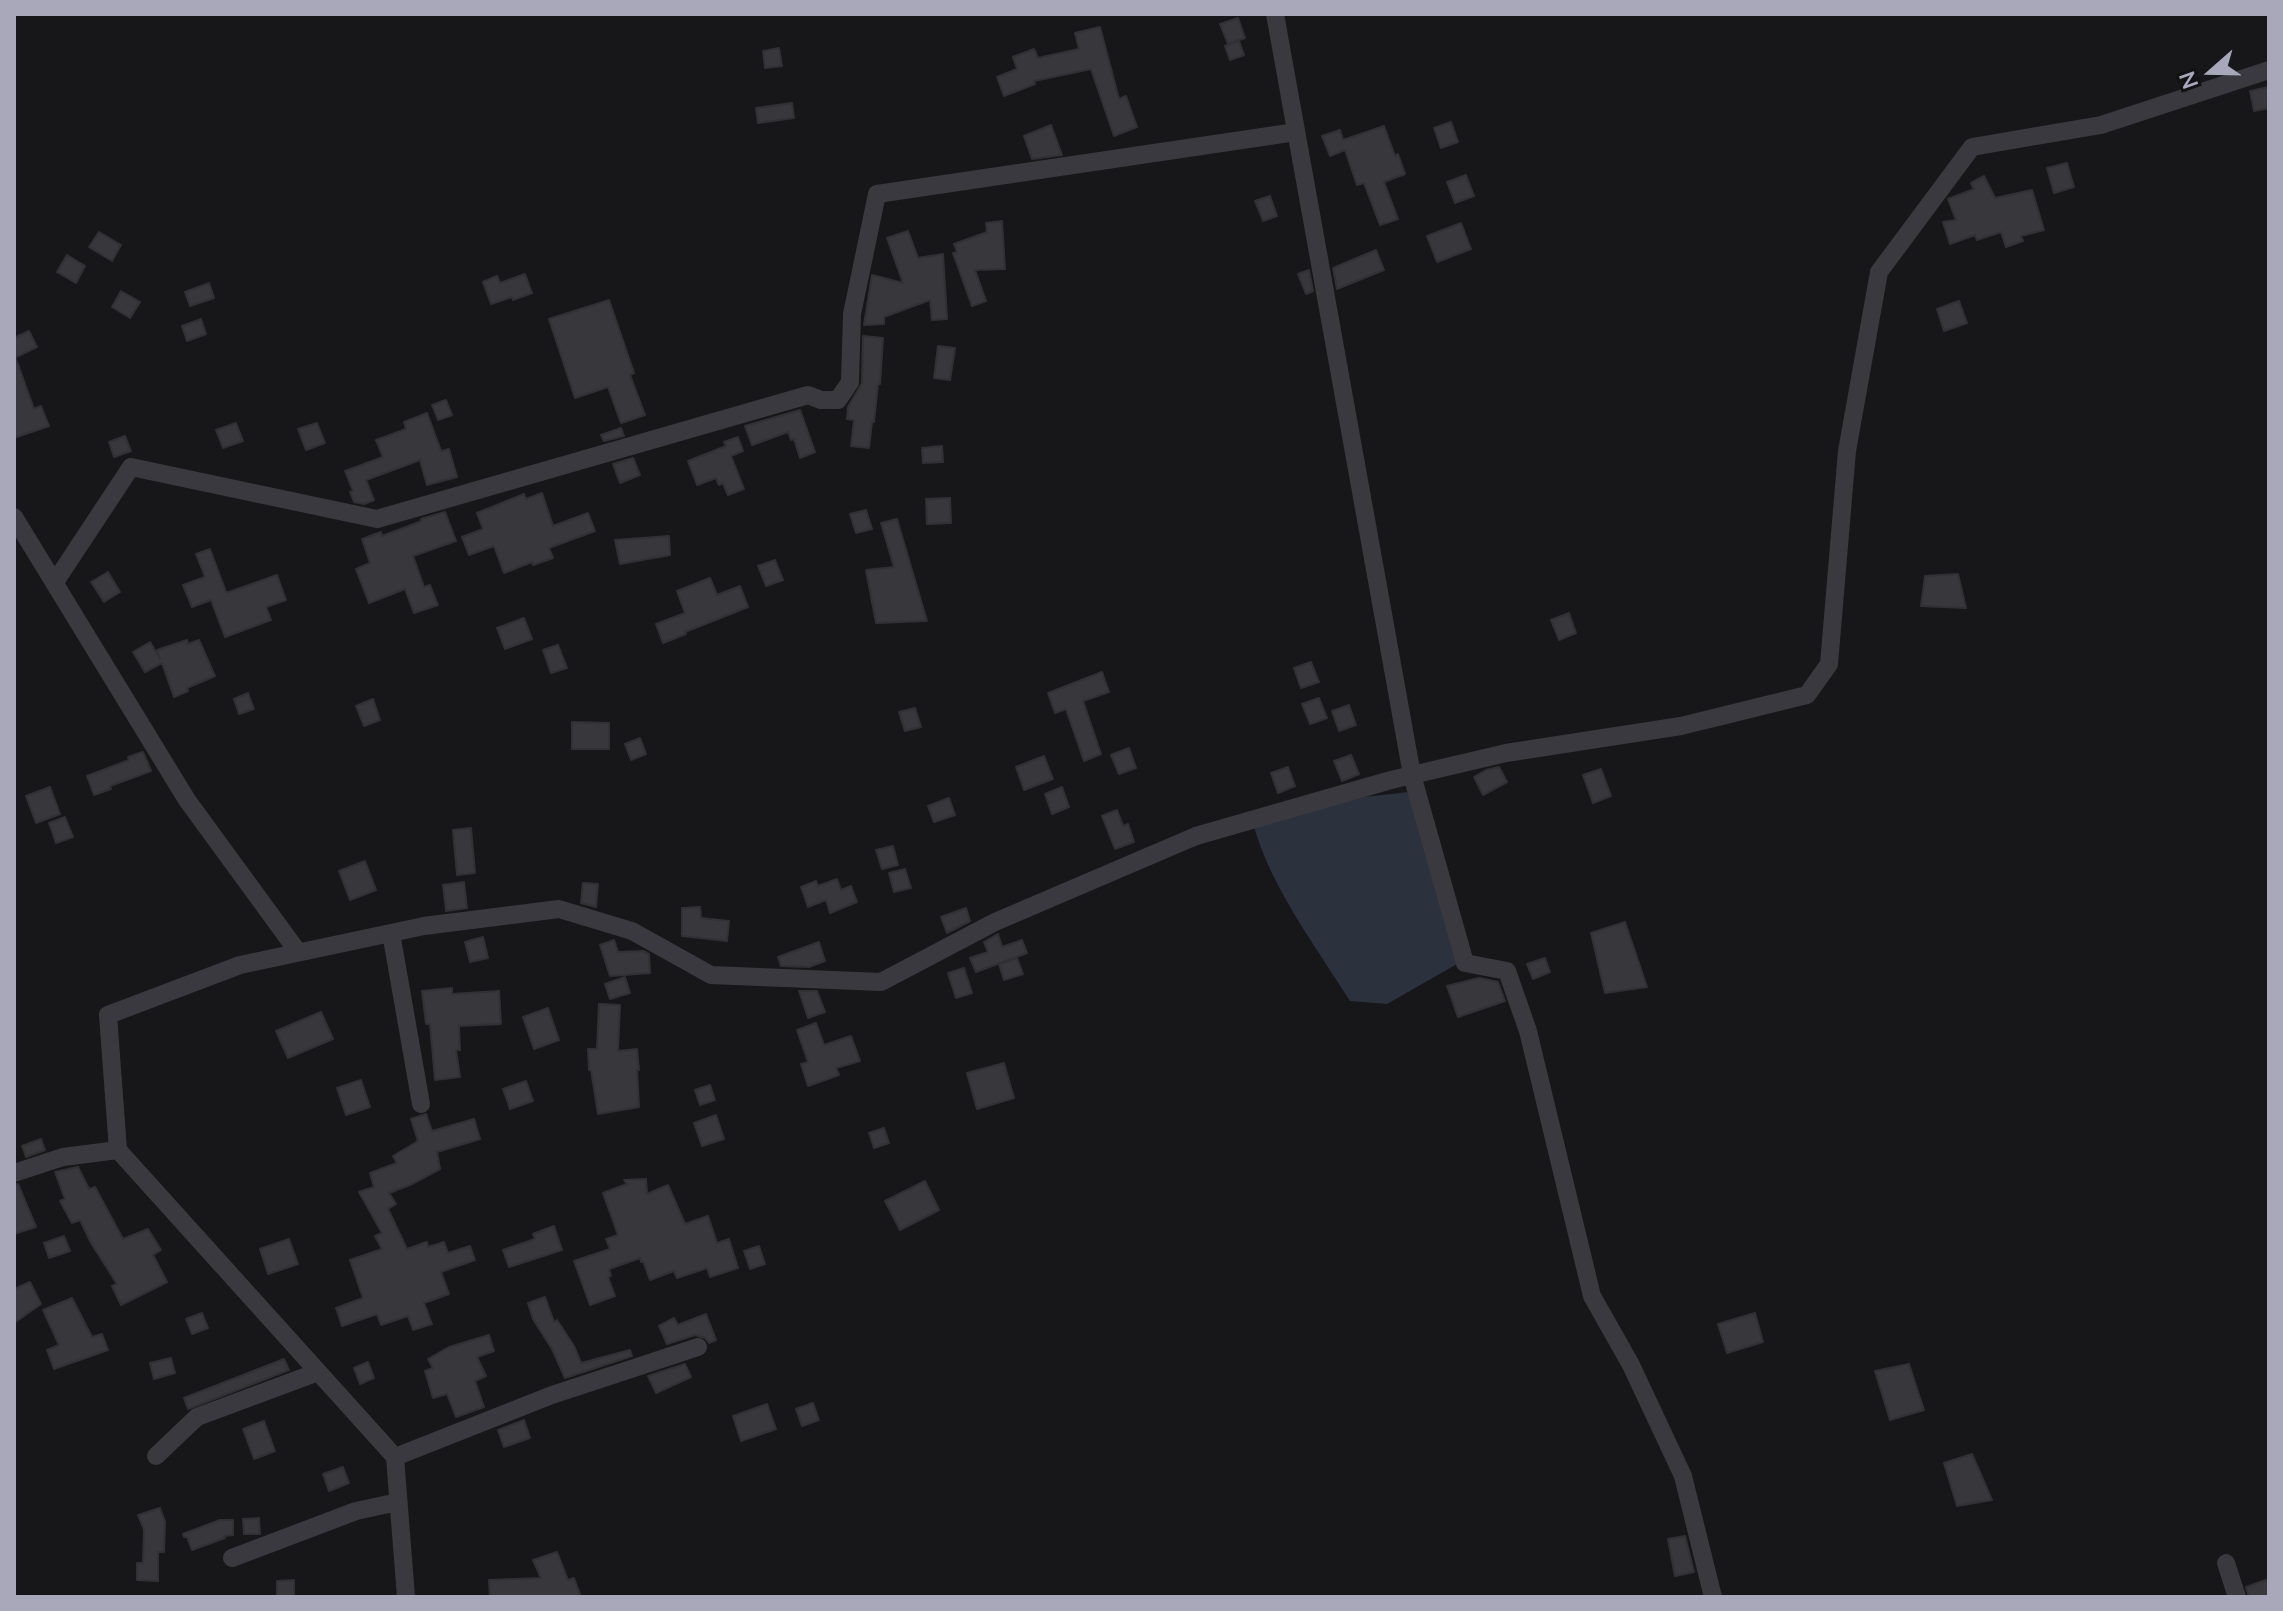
<!DOCTYPE html>
<style>
body{margin:0}
#map{position:relative;width:2283px;height:1611px;overflow:hidden;background:#171719;font-family:Mulish,sans-serif}
canvas{display:block}
.frame{position:absolute;inset:0;border:16px solid #a8a8ba;pointer-events:none}
.north{position:absolute;left:2171px;top:32px;width:80px;height:80px;-webkit-text-stroke:6px #121214;paint-order:stroke;rotate:250deg;font-size:22px;font-weight:700;line-height:32px;text-align:center;color:#a8a8ba}
.north::after{content:'';display:block;margin:auto;width:28px;height:36px;background:#a8a8ba;clip-path:polygon(50% 0,100% 100%,50% 72%,0 100%)}
</style>
<div id="map">
<canvas width="2283" height="1611"></canvas>
<div class="frame"></div>
<div class="north">N</div>
</div>
<script>
const context = document.querySelector('canvas').getContext('2d');
context.lineJoin = 'round';
function paint(path, color) {
  context.fillStyle = color;
  context.fill(path, 'evenodd');
}
function strokePath(path, color, width, dash) {
  context.strokeStyle = color;
  context.lineWidth = width;
  context.lineCap = dash ? 'butt' : 'round';
  context.setLineDash(dash || []);
  context.stroke(path);
}
paint(new Path2D(`
 M1409 792 1457 964 1387 1004 1350 1001C1318 950 1269 884 1254 826L1364 797Z`), '#2c313e');
const building = new Path2D(`
 M1238 18 1245 38 1228 44 1220 24Z
 M1100 27 1119 99 1126 96 1137 127 1114 136 1091 69 1034 81 1035 84 1004 96 997 77 1017 69 1013 57 1034 49 1038 58 1079 49 1075 33Z
 M1239 41 1244 55 1230 60 1225 46Z
 M779 48 782 66 765 68 763 51Z
 M2269 87V108L2254 111 2250 91Z
 M792 103 794 118 758 123 756 108Z
 M1451 122 1458 142 1441 148 1434 128Z
 M1051 125 1062 155 1032 159 1024 136Z
 M1384 126 1395 156 1398 154 1405 174 1384 182 1398 219 1380 225 1364 183 1357 185 1345 150 1330 156 1322 136 1340 130 1343 140Z
 M2067 163 2074 187 2054 193 2047 168Z
 M1466 175 1474 196 1455 203 1447 182Z
 M1984 176 1995 198 2032 190 2044 230 2021 236 2023 241 2006 247 2001 232 1977 240 1975 235 1950 244 1943 222 1956 220 1948 199 1974 189 1971 183Z
 M1270 196 1277 216 1263 221 1255 201Z
 M1002 221 1005 269 975 270 986 301 972 306 953 253 957 252 954 244 987 232 986 223Z
 M1461 223 1471 249 1437 262 1427 236Z
 M908 231 918 258 943 254 947 319 932 320 930 300 884 317V324L864 325 872 275 903 283 887 238Z
 M99 232 121 245 112 261 89 247Z
 M1376 250 1384 270 1337 289 1333 268Z
 M67 255 85 266 76 283 57 272Z
 M1309 270 1313 291 1306 294 1298 274Z
 M525 274 532 293 513 300 512 297 491 304 483 282 497 276 500 283Z
 M209 283 214 298 190 306 185 292Z
 M121 291 140 302 130 318 112 307Z
 M609 300 634 373 630 375 645 415 621 423 608 387 575 398 549 319Z
 M1959 301 1967 323 1944 331 1937 309Z
 M201 319 206 334 187 341 182 326Z
 M29 331 37 347 14 358V338Z
 M863 336 883 338 880 384H878L874 422H872L869 448 851 446 854 420 847 419 848 407 862 383Z
 M938 346 955 348 950 380 934 378Z
 M14 359H16L34 409 41 406 49 426 14 438Z
 M446 400 452 415 438 420 432 405Z
 M800 410 815 452 800 458 794 439 791 440 788 432 752 445 745 426Z
 M427 413 441 451 449 449 457 477 427 485 420 460 366 480 374 500 364 504 354 502 350 492 353 491 345 471 383 457 376 440 406 429 404 422Z
 M236 423 243 441 223 448 216 430Z
 M317 423 325 443 306 450 298 429Z
 M621 428 624 436 604 441 601 435Z
 M125 436 131 451 114 457 109 442Z
 M738 437 743 451 731 456 744 489 728 495 723 483 719 485 716 478 697 485 688 461 726 446 724 442Z
 M942 446 943 462 923 463 922 448Z
 M633 458 640 475 620 483 613 464Z
 M542 493 553 526 588 513 595 531 549 548 553 558 533 565 532 562 504 573 494 546 469 555 462 537 483 529 477 513 524 494 526 499Z
 M950 498 951 523 927 524 926 499Z
 M866 510 872 529 856 533 850 514Z
 M445 512 456 541 413 556 424 587 430 585 438 605 414 613 405 589 369 603 356 569 370 563 362 539 381 532 382 536 422 521 421 519Z
 M897 519 904 543 927 621 876 623 866 570 894 567 881 523Z
 M669 536 670 555 620 564 615 540Z
 M210 549 226 592H229L277 575 286 600 266 607 271 620 225 637 211 600 192 607 183 585 205 577 196 554Z
 M775 560 783 580 766 586 758 566Z
 M108 572 120 592 104 602 91 582Z
 M1958 574 1966 608 1921 606 1925 576Z
 M710 578 717 595 740 586 748 607 685 632 686 634 663 643 656 624 685 613 677 591Z
 M1569 613 1576 633 1559 640 1551 620Z
 M524 618 532 639 505 649 497 628Z
 M187 640 188 644 199 640 215 676 187 688 188 691 174 697 162 663 145 672 133 652 150 642 160 659 157 650Z
 M558 645 567 668 551 673 543 650Z
 M1311 662 1319 682 1301 688 1294 668Z
 M1102 672 1109 692 1083 701 1101 754 1084 761 1066 709 1055 713 1048 693Z
 M248 693 254 709 239 714 234 699Z
 M1319 698 1327 718 1310 724 1302 704Z
 M373 699 380 720 364 726 356 706Z
 M1349 705 1356 725 1339 731 1332 711Z
 M915 708 921 727 905 731 899 712Z
 M572 722 609 723V749H572Z
 M640 738 646 754 631 760 625 744Z
 M1129 748 1136 768 1119 774 1111 755Z
 M143 752 151 771 110 786 111 789 94 795 87 776 129 760 128 757Z
 M1351 755 1359 774 1342 781 1334 761Z
 M1044 756 1053 779 1024 790 1016 767Z
 M1288 767 1295 786 1278 793 1271 773Z
 M1499 767 1507 782 1483 795 1474 777 1486 770Z
 M1601 769 1611 796 1593 803 1583 775Z
 M50 787 60 814 36 823 26 796Z
 M1062 787 1069 807 1052 814 1045 794Z
 M949 798 955 815 934 822 928 806Z
 M1117 810 1123 826 1128 824 1134 842 1115 849 1102 816Z
 M65 817 73 837 56 843 49 823Z
 M471 828 475 873 457 875 453 830Z
 M893 846 898 865 882 869 876 850Z
 M365 861 376 890 350 900 339 871Z
 M905 869 911 888 894 892 889 873Z
 M837 879 841 890 851 886 857 902 830 913 826 900 808 907 801 887 816 881 818 886Z
 M464 882 467 908 446 911 443 885Z
 M583 883 598 884 596 907 581 903Z
 M700 907 701 918 729 921 727 941 682 936V908Z
 M966 908 970 921 947 933 941 917Z
 M1625 922 1647 987 1605 993 1591 933Z
 M998 934 1002 947 1022 940 1027 953 976 972 970 958 988 952 984 942Z
 M483 937 488 958 470 962 465 942Z
 M614 940 618 952 643 951 649 954 650 973 610 976 600 945Z
 M819 942 825 961 809 967 781 966 778 957Z
 M1017 958 1023 974 1004 980 999 964Z
 M1545 958 1550 972 1533 979 1527 964Z
 M964 968 972 993 956 998 948 973Z
 M625 977 630 993 610 999 605 984Z
 M1479 978 1498 982 1505 1001 1458 1017 1447 986Z
 M452 988V994L499 991 501 1024 459 1026 460 1050H456L460 1077 435 1080 430 1024H426L422 991Z
 M799 991H817L825 1012 808 1018Z
 M599 1004 620 1005 618 1051 637 1049 639 1070H637L639 1107 598 1114 591 1070H589L588 1049H597Z
 M548 1008 559 1040 534 1049 523 1017Z
 M321 1012 333 1039 288 1058 276 1031Z
 M816 1023 824 1045 851 1036 860 1061 836 1068 839 1075 808 1086 801 1064 808 1062 797 1030Z
 M1004 1063 1014 1098 977 1109 967 1073Z
 M361 1080 370 1107 346 1115 337 1088Z
 M526 1081 533 1101 510 1109 503 1089Z
 M710 1085 715 1100 700 1105 695 1090Z
 M426 1114 432 1131 474 1119 480 1139 437 1152 440 1169 410 1185 389 1193 396 1204 388 1209 407 1249 427 1242 428 1247 444 1242 448 1253 470 1246 475 1260 441 1272 449 1294 424 1303 432 1324 413 1330 408 1316 381 1325 377 1314 342 1326 336 1308 363 1298 350 1260 382 1249 375 1236 382 1233 359 1192 374 1187 370 1173 397 1163 393 1156 418 1141 411 1119Z
 M716 1115 724 1139 702 1146 694 1123Z
 M884 1128 889 1143 874 1148 869 1133Z
 M41 1139 45 1150 26 1157 22 1146Z
 M78 1167 89 1189 95 1187 123 1239 148 1229 161 1250 153 1255 167 1282 121 1305 112 1286 117 1284 91 1243 80 1220 72 1223 60 1201 65 1199 55 1172Z
 M646 1179 647 1194 668 1185 685 1224 708 1216 717 1243 729 1239 738 1268 710 1277 707 1268 677 1278 674 1271 650 1280 643 1261 641 1262 640 1258 609 1269 611 1276 608 1277 615 1296 590 1305 574 1261 610 1249 606 1239 618 1235 603 1193 627 1184 624 1180Z
 M925 1181 939 1210 900 1230 885 1201Z
 M18 1184 36 1227 14 1234V1185Z
 M554 1226 562 1250 509 1267 503 1250 535 1239 533 1234Z
 M64 1236 70 1251 49 1258 44 1243Z
 M289 1239 298 1264 268 1274 260 1249Z
 M759 1246 765 1264 750 1269 744 1251Z
 M30 1282 41 1304 14 1323V1289Z
 M545 1297 554 1322 557 1320 574 1346 581 1363 630 1350 632 1356 565 1378 552 1349 533 1319 528 1303Z
 M72 1298 92 1337 102 1334 108 1350 54 1369 47 1350 59 1345 43 1310Z
 M202 1313 208 1328 192 1334 186 1319Z
 M1755 1313 1763 1342 1727 1353 1718 1324Z
 M706 1314 716 1340 709 1343 705 1338 695 1335 667 1344 659 1326 674 1318 678 1325Z
 M489 1335 494 1351 477 1357 486 1376 475 1381 484 1407 456 1417 447 1394 433 1398 425 1371 433 1368 428 1359 449 1347Z
 M171 1358 175 1373 154 1379 150 1363Z
 M284 1359 289 1370 188 1409 184 1398Z
 M368 1362 374 1378 360 1384 354 1368Z
 M685 1364 691 1377 656 1393 648 1376Z
 M1909 1364 1924 1410 1890 1420 1875 1371Z
 M813 1403 819 1420 802 1426 796 1409Z
 M767 1404 776 1429 741 1441 733 1416Z
 M524 1420 530 1438 504 1447 498 1430Z
 M264 1421 275 1451 254 1459 243 1429Z
 M1972 1454 1992 1500 1957 1506 1944 1463Z
 M343 1467 349 1483 329 1491 323 1474Z
 M160 1508 165 1522 164 1552H158V1581L137 1580V1563H143L144 1530 138 1515Z
 M259 1518 260 1534H244L243 1519Z
 M220 1520H233V1535L224 1536 225 1538 192 1550 187 1537H184L183 1534Z
 M1685 1536 1694 1572 1675 1576 1668 1539Z
 M557 1552 568 1580 574 1578 581 1597H490L489 1580 541 1578 533 1560Z
 M2269 1579V1597H2249L2246 1587Z
 M294 1580V1597H277V1581Z`);
paint(building, '#38373b');
strokePath(building, '#323035', 2);
strokePath(new Path2D(`
 M1275 14 1412 775 1465 963 1507 971 1528 1031 1592 1296 1631 1365 1683 1476 1713 1597
 M14 517 187 800 298 952
 M55 582 131 467 377 519 808 395 821 400H838L850 382 852 314 877 194 1296 132
 M391 933 421 1104
 M14 1173 63 1157 118 1150
 M156 1456 197 1417 318 1372
 M395 1457 552 1395 698 1347
 M232 1558 356 1511 398 1502
 M2226 1563 2237 1597
 M406 1597 395 1457 118 1150 108 1015 240 965 424 926 559 909 632 931 711 975 881 982 995 922 1196 836 1391 780 1506 753 1681 726 1807 695 1829 664 1847 451 1879 272 1972 147 2101 125 2269 70`), '#3a3940', 18);
</script>
